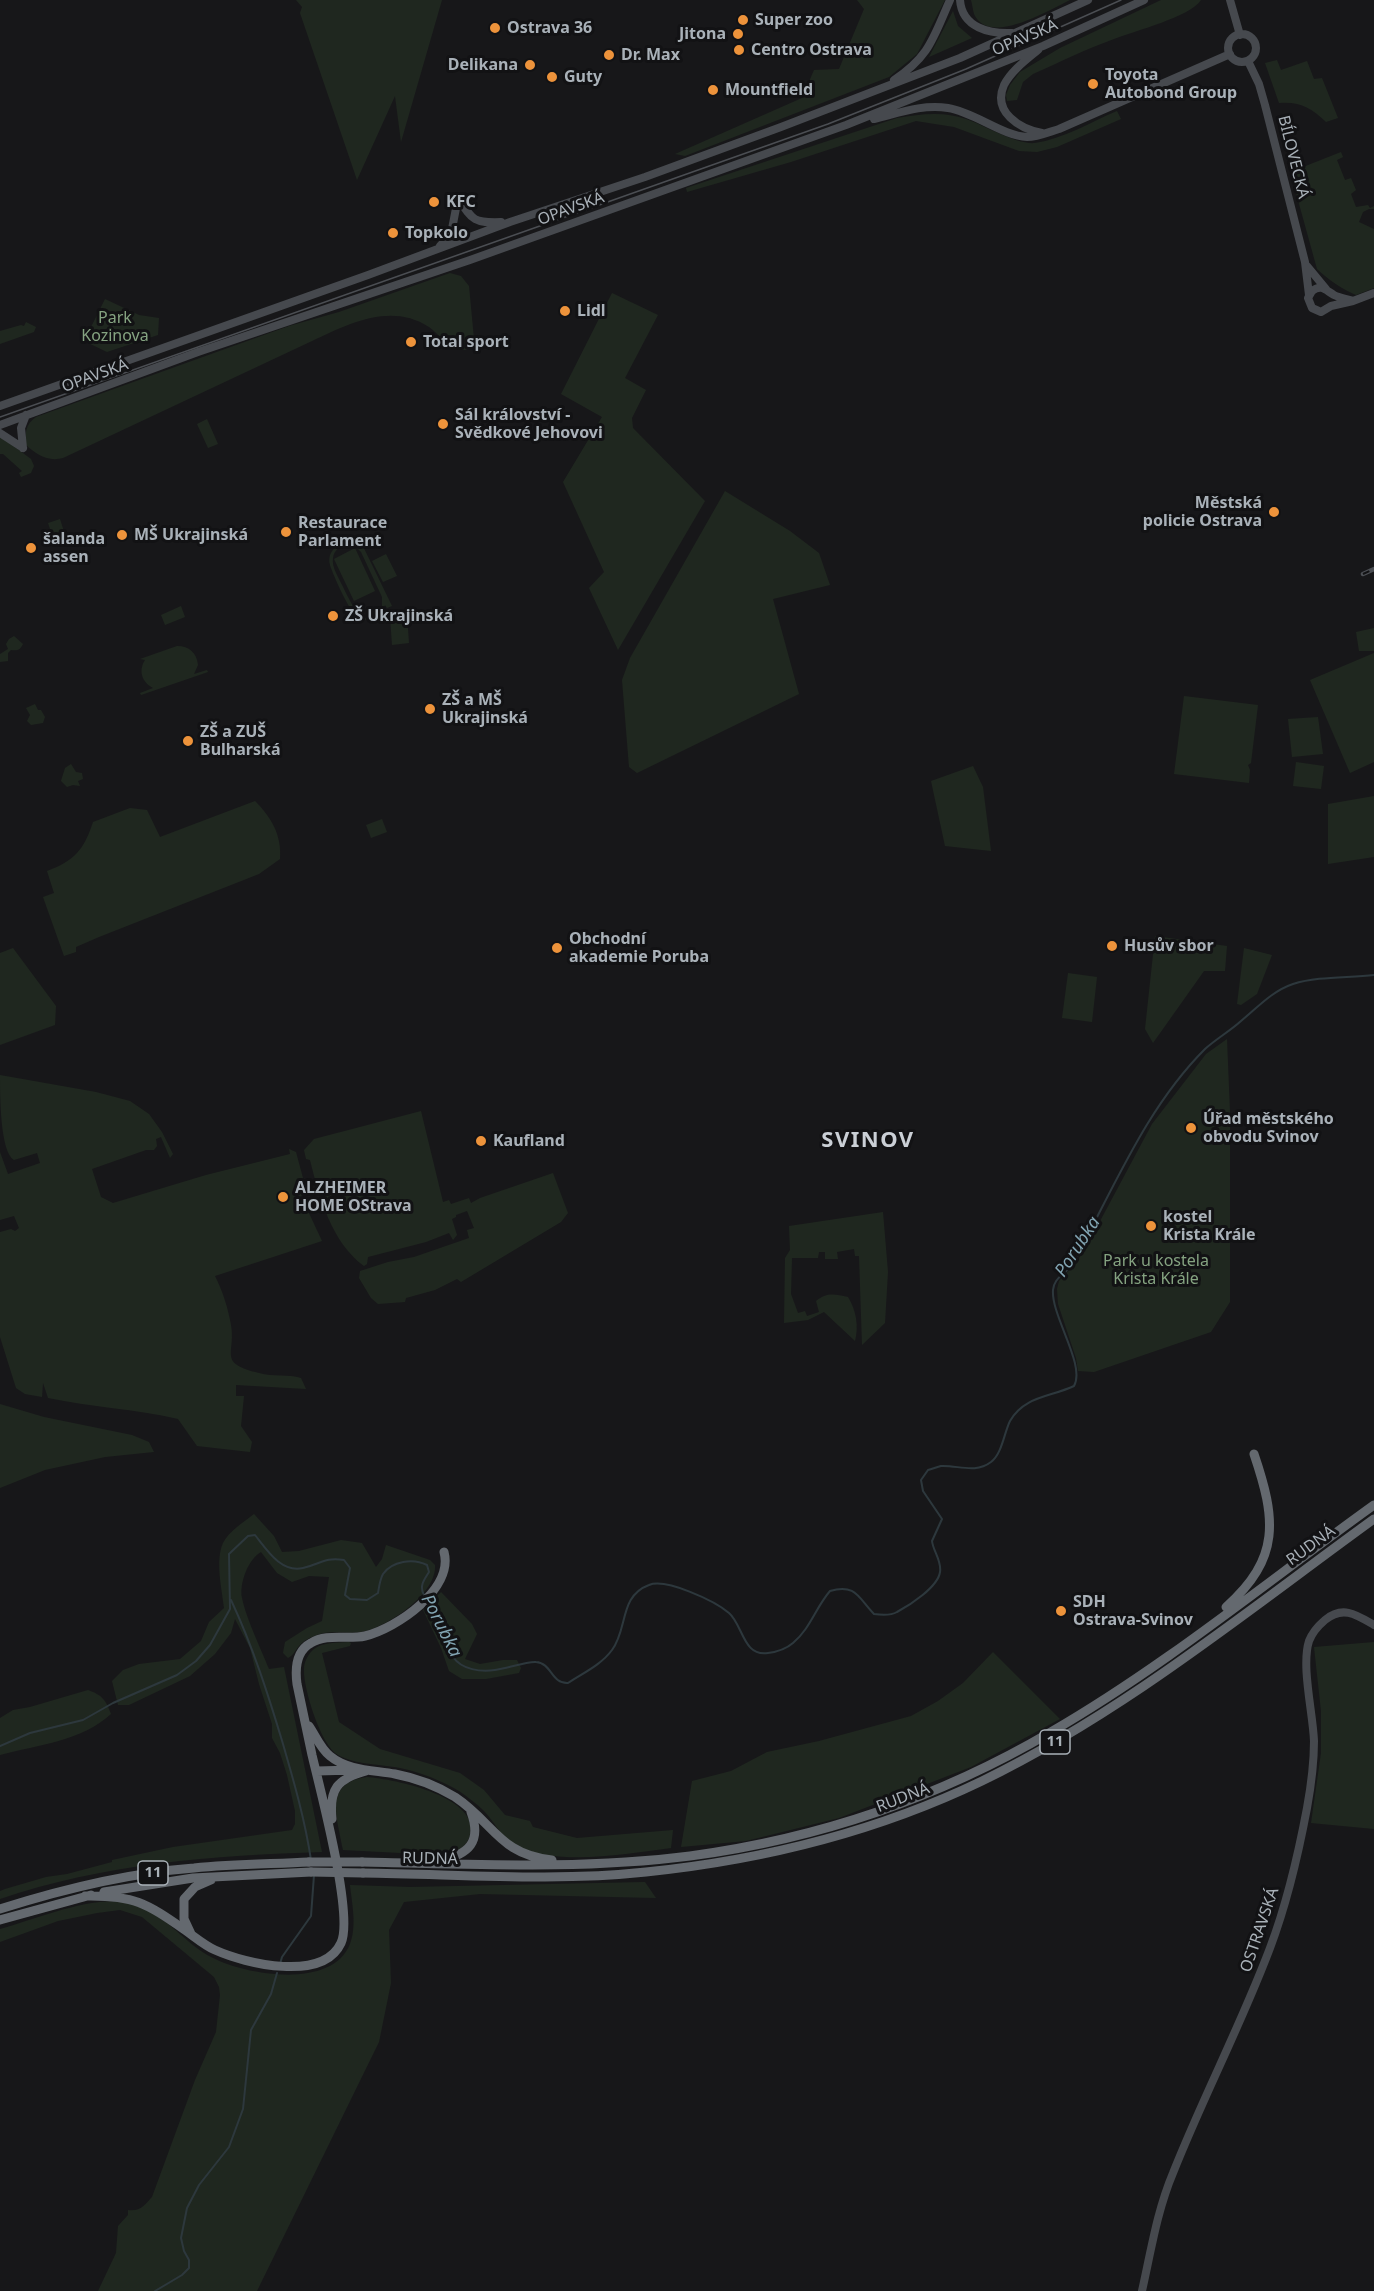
<!DOCTYPE html>
<meta charset="utf-8">
<style>
body{margin:0}
canvas{display:block;background:#171719}
</style>
<canvas width="1374" height="2291"></canvas>
<script>
const context = document.querySelector('canvas').getContext('2d');
context.lineJoin = 'round';
function paint(path, color) {
  context.fillStyle = color;
  context.fill(path, 'evenodd');
}
function strokePath(path, color, width, dash) {
  context.strokeStyle = color;
  context.lineWidth = width;
  context.lineCap = dash ? 'butt' : 'round';
  context.setLineDash(dash || []);
  context.stroke(path);
}
function drawText(font, color, halo, rows, align = 'center') {
  context.font = font + ' "Noto Sans",sans-serif';
  context.lineWidth = 6;
  context.setLineDash([]);
  context.textBaseline = 'middle';
  context.strokeStyle = halo;
  context.fillStyle = color;
  for (const [text, x, y, turn = 0] of rows) {
    context.save();
    context.translate(x, y);
    context.rotate((+turn || 0) * Math.PI / 180);
    context.textAlign = isNaN(turn) ? turn : align;
    if (halo) context.strokeText(text, 0, 0);
    context.fillText(text, 0, 0);
    context.restore();
  }
}
paint(new Path2D(`
 M296 0H442L401 142 395 96 357 180 300 13 302 7Z
 M857 0H945L917 54 889 77 685 156 675 154 802 98 814 70 839 69 864 9Z
 M971 0H1070C1049 10 989 47 974 14 973 10 972 4 971 0Z
 M1161 0H1201C1190 17 1134 31 1114 39 1086 49 1060 62 1033 74L1023 82 1017 100 1007 101 1006 95 1010 85 1020 72 1060 48Z
 M953 11 958 26 972 38 929 57Z
 M1277 60 1281 70 1307 61 1314 79 1322 78 1338 118 1326 122C1312 108 1299 101 1279 103L1265 63Z
 M1117 111 1121 119 1057 147 1037 152 1019 151 954 127 916 121 791 162 687 192 686 188 897 118C921 114 943 111 966 119 984 125 1017 145 1035 143 1063 139 1091 122 1117 111Z
 M1341 152 1343 157 1337 160 1345 180 1351 178 1356 190 1351 194 1356 207 1368 205 1370 208 1374 206V209H1369L1363 212 1359 222 1374 229V288L1356 295C1345 291 1326 278 1317 269L1293 182 1297 173 1303 167Z
 M450 273 461 276 469 286 474 339 466 350 453 349C444 343 438 333 429 327 391 302 348 324 312 341L63 458C48 462 37 455 26 445 25 433 25 425 36 417L289 326 339 312Z
 M612 293 658 315 625 378 646 390 632 418 633 428 705 501 618 650 589 588 604 572 563 482 602 417 561 394Z
 M105 299 139 315 159 318 158 335 107 352 84 341Z
 M26 322 36 327 34 332 0 344V331L21 325 24 326Z
 M207 419 218 444 208 448 197 424Z
 M0 436 31 459 34 466 31 473 21 477 19 473 22 471 3 454H0Z
 M725 491 790 531 819 553 830 585 773 599 799 694 637 773 629 767 622 680 630 658Z
 M60 519 67 541 55 544 48 523Z
 M358 536 392 606 387 608 385 605C381 617 368 625 356 616 349 610 333 575 330 565 326 548 343 540 357 545L354 538ZM346 545 356 547 361 552 382 597V608C365 635 351 603 344 589 340 580 331 567 333 558 334 550 339 547 346 545Z
 M355 548 375 591 354 601 334 559Z
 M386 554 397 576 383 582 372 561Z
 M181 606 185 617 165 625 161 615Z
 M407 615 409 643 392 645 390 617Z
 M1374 628V651H1359L1356 632Z
 M14 636 23 644C20 650 18 651 11 650L8 653V661L0 662V654L8 649 6 644 9 639Z
 M177 646C189 646 197 653 198 665L194 674 207 670 208 672 141 695 140 693 153 688C142 682 138 671 145 660L140 659Z
 M1374 653V762L1350 773 1310 680Z
 M1184 696 1258 705 1251 763 1248 765 1250 770 1249 783 1174 774Z
 M35 704 38 710H41L45 717 43 723 31 725 27 721 30 715 26 708Z
 M1318 717 1323 754 1292 757 1288 719Z
 M1296 762 1324 766 1321 789 1293 786Z
 M71 764 76 772 82 773 83 779 78 781 80 786 73 785 67 787 61 781 65 768Z
 M973 766 983 787 991 851 945 846 931 781Z
 M1374 796V857L1328 864V804Z
 M255 801C271 817 282 835 280 859L259 874 99 937 76 947V952L64 956 43 897 54 893 47 871C74 861 84 850 93 822L130 808 147 810 160 837Z
 M382 819 387 832 371 838 366 825Z
 M1155 936 1227 946 1225 971H1204L1153 1043 1145 1029Z
 M13 948 56 1006 55 1025 0 1045V953Z
 M1244 948 1272 955 1257 994 1241 1005 1237 1004Z
 M1068 973 1097 977 1092 1022 1062 1018Z
 M1227 1039 1230 1112V1302L1211 1332 1094 1372 1078 1371 1076 1358 1058 1304 1057 1289 1059 1281 1076 1263 1091 1238 1152 1124 1206 1054Z
 M0 1075 96 1092 130 1101 149 1114 162 1132 173 1154 170 1158 161 1137 156 1139 157 1146 154 1150H146L92 1169 101 1197 113 1203 206 1175 290 1154 289 1149 296 1152 307 1193 301 1196 322 1241 215 1276C223 1292 228 1308 231 1325 236 1354 217 1363 259 1373 273 1377 288 1374 301 1378L306 1389 236 1385V1396H244L241 1426 252 1442 250 1452 197 1446 178 1419C135 1409 91 1407 48 1398L43 1383 42 1397 25 1394 16 1388 0 1337V1232L11 1229 15 1231 19 1228 14 1216 0 1220V1152L8 1174 40 1163 37 1153 14 1160C0 1152 0 1095 0 1075Z
 M421 1111 443 1202 449 1200 451 1204 469 1198 471 1203 480 1198 553 1173 568 1213 561 1222 461 1282 457 1279 435 1290 406 1298 405 1302 378 1304 371 1298 359 1278 360 1271 388 1262 414 1257 469 1238 467 1230 474 1228 467 1211 456 1215V1217L452 1219 457 1235 453 1240 449 1233 426 1242 368 1257 367 1264 364 1266C332 1243 319 1197 310 1160L306 1159 304 1150 314 1139Z
 M883 1212 888 1272 885 1323 862 1345 859 1256H855L854 1249 837 1252 838 1259H825V1252H819L818 1258H792L791 1294 798 1313 805 1311 807 1316 819 1312 816 1301C827 1292 834 1294 848 1297 856 1310 859 1326 855 1341L824 1312 808 1320 784 1323 785 1258 790 1250 789 1226Z
 M0 1404 44 1417 132 1435 149 1442 154 1452 105 1457 45 1470 0 1488Z
 M254 1514 274 1536 282 1552 299 1551 341 1540 362 1543 376 1567 382 1559 386 1545 430 1560 435 1565C437 1593 391 1624 366 1631 351 1635 335 1630 320 1634 314 1636 305 1639 300 1645 295 1650 294 1655 288 1658L283 1653 285 1642 307 1628 322 1621 329 1577 309 1576 292 1582 277 1573 261 1552C248 1559 239 1584 242 1598 246 1618 261 1649 269 1669L284 1667 322 1852C215 1855 102 1864 0 1899V1891L5 1889 46 1877 67 1874 112 1862V1860L173 1847 292 1830 295 1824V1811L287 1775 280 1753 272 1738V1724L259 1684 250 1648 235 1619 231 1633 215 1654 190 1676 129 1705H118L112 1681 123 1670 139 1664 180 1659 201 1641 209 1622 224 1608C222 1589 215 1561 223 1543 229 1531 244 1522 254 1514Z
 M441 1592 472 1624 477 1634 465 1659 480 1664 503 1660H517L521 1668 519 1673 486 1679H462L449 1671 441 1648 423 1610Z
 M349 1642 351 1643 350 1646 322 1653 339 1722 380 1749 460 1773 484 1790 505 1815 530 1821 533 1827 577 1838 673 1830 671 1848C625 1854 566 1865 522 1849 505 1843 496 1824 484 1811 477 1804 468 1797 459 1791 442 1781 421 1772 400 1768 381 1764 356 1765 338 1755 321 1746 303 1688 304 1669 304 1662 308 1654 314 1649 323 1642 337 1643 349 1642Z
 M1374 1642V1829L1311 1823 1321 1753V1711L1314 1647Z
 M993 1652 1060 1719 971 1767 839 1818 746 1841 681 1847 692 1781 731 1771 767 1752 819 1741 911 1716 938 1701 963 1683Z
 M88 1690C102 1695 106 1700 111 1714 82 1741 37 1745 0 1755V1718L13 1710 30 1707Z
 M367 1777C393 1779 485 1797 469 1838 464 1850 452 1854 439 1855L343 1850C338 1819 322 1783 367 1777Z
 M645 1882 656 1898 480 1894 404 1902 389 1930 391 1983 379 2042 257 2291H98L116 2253 118 2226 128 2215V2210C140 2212 145 2205 152 2197L195 2080 216 2032 220 1995 219 1987 214 1977 142 1917 120 1910 97 1913 58 1921 0 1942V1929C37 1919 87 1897 125 1902 161 1907 182 1943 213 1958 246 1975 332 1990 350 1944 357 1926 352 1904 350 1885L410 1887Z`), '#1f271f');
strokePath(new Path2D(`
 M231 1600C253 1647 268 1694 283 1744 294 1782 305 1820 311 1860
 M428 1603C435 1614 440 1624 446 1635 449 1642 449 1651 453 1657 462 1670 481 1672 495 1670 505 1669 528 1661 536 1662 552 1663 551 1684 568 1683 583 1673 601 1665 612 1650 628 1629 619 1596 649 1585 666 1578 715 1601 729 1613 743 1625 743 1657 768 1653 776 1652 786 1649 793 1643 810 1629 816 1607 830 1591 856 1583 859 1599 874 1614 881 1615 890 1616 897 1612 910 1605 938 1587 940 1572 942 1561 933 1551 932 1541L942 1519 923 1491 921 1480 928 1470C932 1469 937 1467 941 1466 958 1465 975 1474 991 1462 1002 1454 1004 1433 1010 1421 1024 1396 1051 1397 1074 1386 1086 1365 1051 1316 1053 1290 1054 1279 1062 1276 1068 1269 1079 1257 1086 1239 1093 1225 1125 1163 1155 1099 1205 1049 1216 1039 1230 1031 1241 1021 1257 1008 1272 991 1293 984 1318 976 1348 978 1374 975
 M0 1746 30 1733 83 1720 113 1703 177 1675 196 1661 210 1645 230 1609 229 1554 248 1536 255 1535C267 1550 281 1573 303 1568 321 1564 324 1557 344 1560L350 1568 345 1595 350 1599 367 1600 378 1593C379 1587 380 1579 383 1574 392 1561 413 1558 427 1565L429 1572C424 1580 419 1586 424 1595
 M280 1964 282 1957 311 1916 314 1875
 M155 2291 182 2275 189 2268V2260L184 2251 181 2238 187 2208 199 2185 229 2147 243 2109 251 2030 271 1994 277 1973`), '#2d383d', 2);
strokePath(new Path2D(`
 M960 0C962 28 990 34 1012 33
 M1230 0 1240 35
 M1228 48a14 14 0 1 1 28 0a14 14 0 1 1-28 0Z
 M1038 50C1026 60 1011 71 1004 85 992 112 1020 129 1042 133
 M1248 61 1259 84 1265 105 1305 262 1309 295
 M894 80C930 56 933 38 950 0
 M874 119C899 113 922 104 948 108 974 112 1003 136 1027 137 1037 137 1049 132 1059 129L1230 54
 M458 198C473 221 474 223 501 222
 M440 246 451 234 458 198
 M1307 266 1326 289
 M1353 301C1347 299 1340 298 1334 295 1325 290 1322 284 1312 291L1308 298 1312 308 1321 312 1331 306 1353 301 1374 293
 M0 406 368 275 510 222 645 177 781 127 960 58 1088 0
 M0 425 198 352 470 260 846 125 1043 46 1144 0
 M0 433 23 448
 M23 448 21 428 26 415
 M1142 2291C1151 2251 1157 2211 1173 2173 1203 2097 1241 2025 1270 1948 1287 1903 1298 1856 1307 1808 1311 1786 1314 1763 1314 1741 1313 1713 1301 1666 1309 1641 1312 1633 1318 1626 1325 1620 1343 1605 1357 1615 1374 1625`), '#46494e', 8);
strokePath(new Path2D(`
 M1226 1607C1281 1558 1276 1519 1254 1454
 M309 1726C316 1736 320 1748 330 1756 348 1771 374 1770 395 1774 416 1778 437 1786 455 1797 494 1823 500 1855 552 1860
 M317 1771 354 1770
 M332 1819C329 1789 337 1779 366 1771
 M440 1861C469 1854 482 1842 471 1812
 M362 1862C472 1864 581 1870 690 1856 817 1839 940 1797 1051 1732 1165 1666 1268 1581 1374 1505
 M363 1873C457 1874 553 1882 646 1872 763 1860 876 1832 982 1781 1124 1712 1247 1611 1374 1519
 M104 1892 193 1878 311 1872
 M85 1896C134 1895 146 1903 185 1930 195 1937 204 1945 215 1950 246 1964 323 1982 341 1943 354 1916 320 1789 312 1755 307 1732 302 1708 297 1684 295 1669 296 1651 311 1643 327 1633 348 1640 365 1636 397 1628 454 1589 444 1552
 M0 1909C63 1889 128 1873 194 1868 232 1864 271 1864 309 1862
 M0 1920 91 1895
 M191 1934 184 1919V1899L195 1887 211 1880`), '#64696f', 9);
strokePath(new Path2D(`
 M0 417 828 124 966 69 1121 0`), '#4b4e53', 1.5);
const rail = new Path2D(`
 M1363 574 1374 569`);
strokePath(rail, '#4b4e53', 4.5);
strokePath(rail, '#121214', 2, [7]);
strokePath(new Path2D(`
 M309 1862H362
 M311 1872 363 1873`), '#64696f', 9);
for (const [x, y, r, color] of [
 [743,20,6,"#ed933b"],
 [495,28,6,"#ed933b"],
 [738,34,6,"#ed933b"],
 [739,50,6,"#ed933b"],
 [609,55,6,"#ed933b"],
 [530,65,6,"#ed933b"],
 [552,77,6,"#ed933b"],
 [1093,84,6,"#ed933b"],
 [713,90,6,"#ed933b"],
 [434,202,6,"#ed933b"],
 [393,233,6,"#ed933b"],
 [565,311,6,"#ed933b"],
 [411,342,6,"#ed933b"],
 [443,424,6,"#ed933b"],
 [1274,512,6,"#ed933b"],
 [286,532,6,"#ed933b"],
 [122,535,6,"#ed933b"],
 [31,548,6,"#ed933b"],
 [333,616,6,"#ed933b"],
 [430,709,6,"#ed933b"],
 [188,741,6,"#ed933b"],
 [1112,946,6,"#ed933b"],
 [557,948,6,"#ed933b"],
 [1191,1128,6,"#ed933b"],
 [481,1141,6,"#ed933b"],
 [283,1197,6,"#ed933b"],
 [1151,1226,6,"#ed933b"],
 [1061,1611,6,"#ed933b"]
]) {
  const dot = new Path2D();
  dot.arc(x, y, r, 0, 2 * Math.PI);
  context.fillStyle = color;
  context.fill(dot);
  strokePath(dot, '#121214', 2);
}
for (const [x, y, w] of [
 [1055,1742,30],
 [153,1873,30]
]) {
  const box = new Path2D();
  box.roundRect(x - w / 2, y - 12, w, 24, 4.5);
  context.fillStyle = '#121214';
  context.fill(box);
  strokePath(box, '#a9b1b8', 1.5);
}
drawText('bold 15px', '#a9b1b8', null, [
 ["11",1055,1742],
 ["11",153,1873]
]);
drawText('bold 16px', '#a9b1b8', '#121214', [
 ["Super zoo",755,20],
 ["Ostrava 36",507,28],
 ["Jitona",726,34,"right"],
 ["Centro Ostrava",751,50],
 ["Dr. Max",621,55],
 ["Delikana",518,65,"right"],
 ["Toyota",1105,75],
 ["Autobond Group",1105,93],
 ["Guty",564,77],
 ["Mountfield",725,90],
 ["KFC",446,202],
 ["Topkolo",405,233],
 ["Lidl",577,311],
 ["Total sport",423,342],
 ["Sál království -",455,415],
 ["Svědkové Jehovovi",455,433],
 ["Městská",1262,503,"right"],
 ["policie Ostrava",1262,521,"right"],
 ["Restaurace",298,523],
 ["Parlament",298,541],
 ["MŠ Ukrajinská",134,535],
 ["šalanda",43,539],
 ["assen",43,557],
 ["ZŠ Ukrajinská",345,616],
 ["ZŠ a MŠ",442,700],
 ["Ukrajinská",442,718],
 ["ZŠ a ZUŠ",200,732],
 ["Bulharská",200,750],
 ["Obchodní",569,939],
 ["akademie Poruba",569,957],
 ["Husův sbor",1124,946],
 ["Úřad městského",1203,1119],
 ["obvodu Svinov",1203,1137],
 ["Kaufland",493,1141],
 ["ALZHEIMER",295,1188],
 ["HOME OStrava",295,1206],
 ["kostel",1163,1217],
 ["Krista Krále",1163,1235],
 ["SDH",1073,1602],
 ["Ostrava-Svinov",1073,1620]
], 'left');
drawText('16px', '#a9b1b8', '#121214', [
 ["OPAVSKÁ",1025,38,-23],
 ["BÍLOVECKÁ",1293,157,76],
 ["OPAVSKÁ",571,209,-20],
 ["OPAVSKÁ",95,376,-20],
 ["RUDNÁ",1311,1546,-36],
 ["RUDNÁ",903,1798,-21],
 ["RUDNÁ",430,1859,1],
 ["OSTRAVSKÁ",1260,1930,-71]
]);
drawText('16px', '#85a381', '#121214', [
 ["Park",115,318],
 ["Kozinova",115,336],
 ["Park u kostela",1156,1261],
 ["Krista Krále",1156,1279]
]);
drawText('italic 18px', '#82a4b2', '#121214', [
 ["Porubka",1078,1247,-57],
 ["Porubka",441,1626,63]
]);
context.letterSpacing = '1.5px';
drawText('bold 22px', '#cacfd5', '#121214', [
 ["SVINOV",868,1141]
]);
context.letterSpacing = '0px';
</script>
